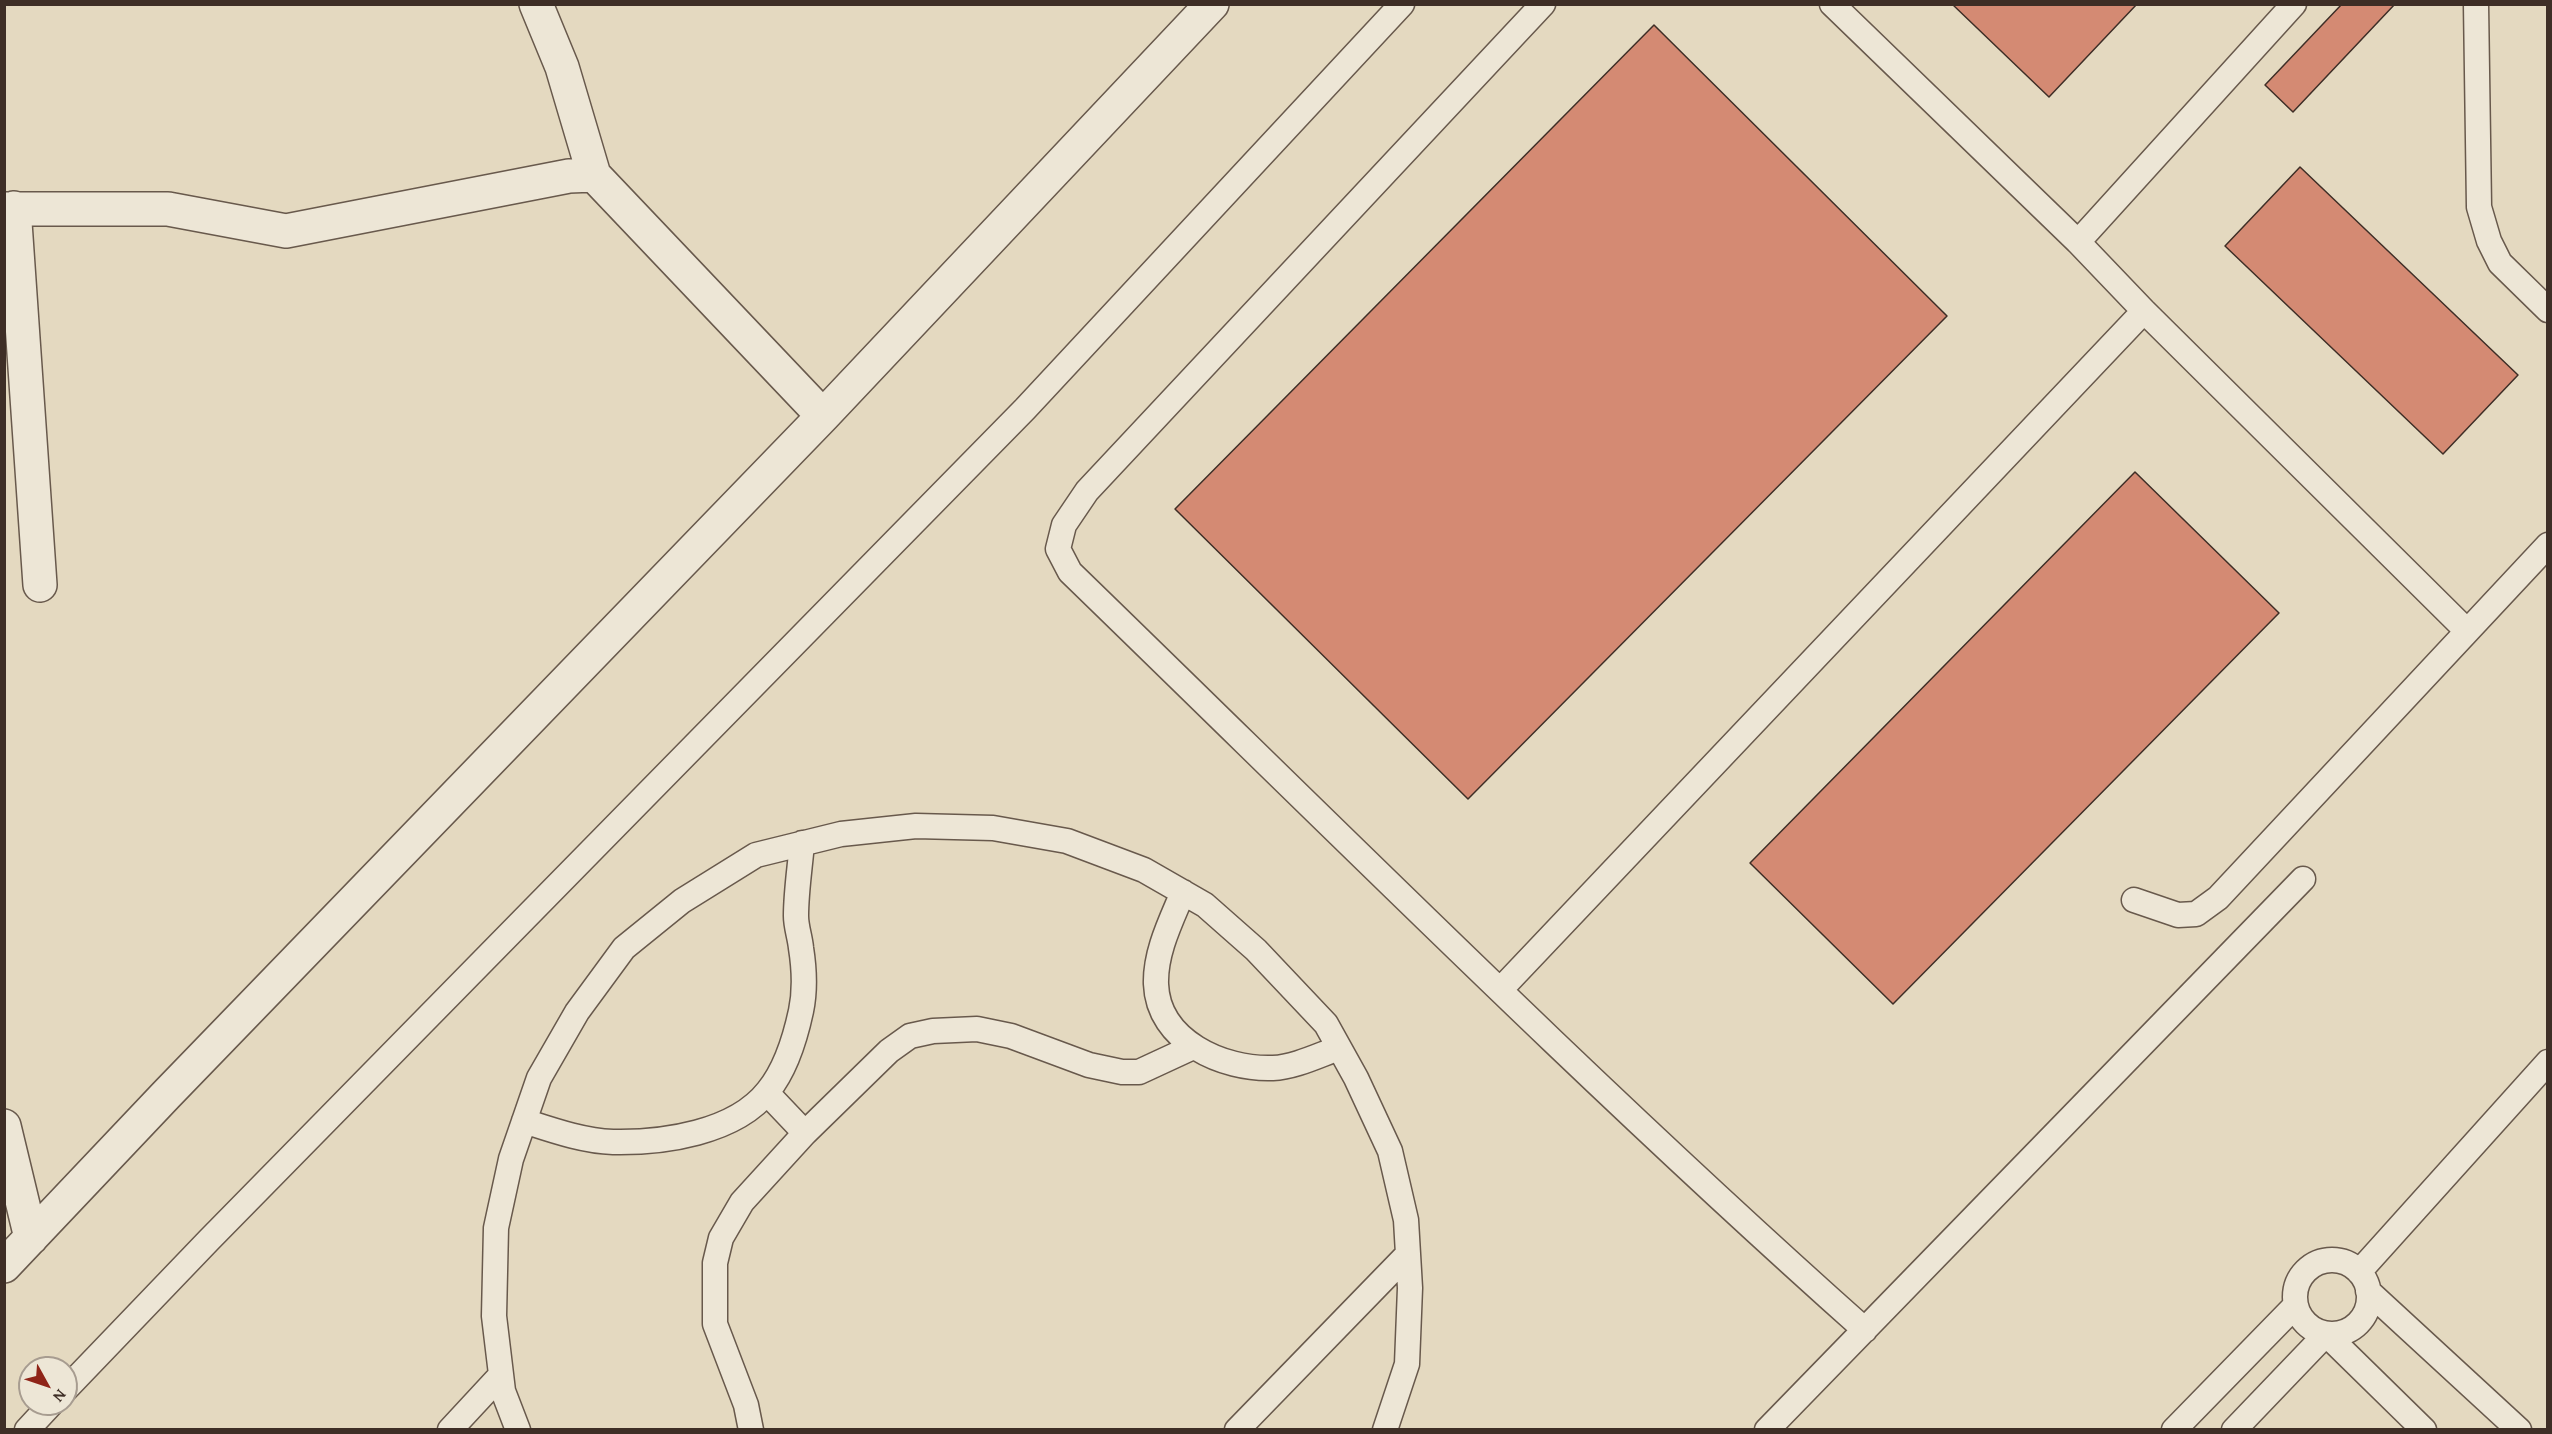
<!DOCTYPE html>
<style>
body{margin:0}
#map{position:relative;width:2552px;height:1434px;overflow:hidden;background:#e4d9c0;font-family:"Gentium Book Plus",serif}
canvas{display:block}
.frame{position:absolute;inset:0;border:6px solid #3e2e26;pointer-events:none}
.north{position:absolute;left:18px;top:1356px;width:60px;height:60px;box-sizing:border-box;background:#ede6d6;border:2px solid #a79c90;border-radius:50%;rotate:130deg;font-size:16px;font-weight:700;line-height:24px;text-align:center;color:#3e2e26}
.north::after{content:'';display:block;margin:auto;width:21px;height:27px;background:#8f2418;clip-path:polygon(50% 0,100% 100%,50% 72%,0 100%)}
</style>
<div id="map">
<canvas width="2552" height="1434"></canvas>
<div class="frame"></div>
<div class="north">N</div>
</div>
<script>
const context = document.querySelector('canvas').getContext('2d');
context.lineJoin = 'round';
function paint(path, color) {
  context.fillStyle = color;
  context.fill(path, 'evenodd');
}
function strokePath(path, color, width, dash) {
  context.strokeStyle = color;
  context.lineWidth = width;
  context.lineCap = dash ? 'butt' : 'round';
  context.setLineDash(dash || []);
  context.stroke(path);
}
const building = new Path2D(`
 M1952 4H2137L2049 97Z
 M2342 4H2395L2293 112 2265 85Z
 M1654 25 1947 316 1468 799 1175 509Z
 M2300 167 2518 375 2443 454 2225 246Z
 M2135 472 2279 613 1893 1004 1750 863Z`);
paint(building, '#d48a73');
strokePath(building, '#3e2e26', 1.5);
const service = new Path2D(`
 M1543 4 1087 491 1064 525 1058 549 1070 572C1333 827 1592 1087 1865 1330
 M1832 4 2078 242 2144 311 2467 631
 M2476 4 2479 207 2489 241 2500 263 2548 310
 M2078 242 2294 4
 M1183 892C1171 921 1155 952 1156 984 1158 1041 1223 1070 1273 1068 1295 1067 1319 1055 1339 1048
 M2134 900 2178 915 2196 914 2218 898 2548 545
 M1501 989 2144 311
 M767 1093 805 1133
 M524 1121C552 1130 583 1141 613 1142 663 1143 735 1133 768 1091 786 1069 795 1039 801 1011 805 992 804 967 801 948 800 937 796 927 796 916 796 892 800 867 802 843
 M2295 1297a37 37 0 1 1 74 0a37 37 0 1 1-74 0Z
 M2359 1272 2548 1062
 M2368 1291 2519 1430
 M66 1389 209 1240 1025 409 1402 4
 M27 1430 51 1404
 M450 1430 501 1375
 M518 1430 503 1391 494 1316 496 1228 511 1159 539 1078 577 1012 624 948 682 901 756 855 841 834 916 826 993 828 1067 841 1144 870 1205 905 1256 950 1326 1024 1356 1078 1390 1151 1406 1220 1410 1288 1407 1364 1385 1430
 M751 1430 746 1405 715 1324V1263L721 1238 742 1202 805 1133 889 1051 910 1036 933 1031 977 1029 1011 1036 1089 1065 1122 1072H1139L1193 1047
 M1237 1430 1408 1254
 M1767 1430 2303 879
 M2174 1430 2295 1306
 M2234 1430 2326 1334 2424 1430`);
const minor = new Path2D(`
 M536 4 562 67 594 175
 M14 208 40 585
 M4 209H168L286 231 569 176 594 175 823 416
 M4 1126 31 1238
 M4 1266 166 1095 823 416 1212 4`);
strokePath(service, '#68594c', 27);
strokePath(minor, '#68594c', 36);
strokePath(service, '#ede6d6', 24);
strokePath(minor, '#ede6d6', 33);
</script>
